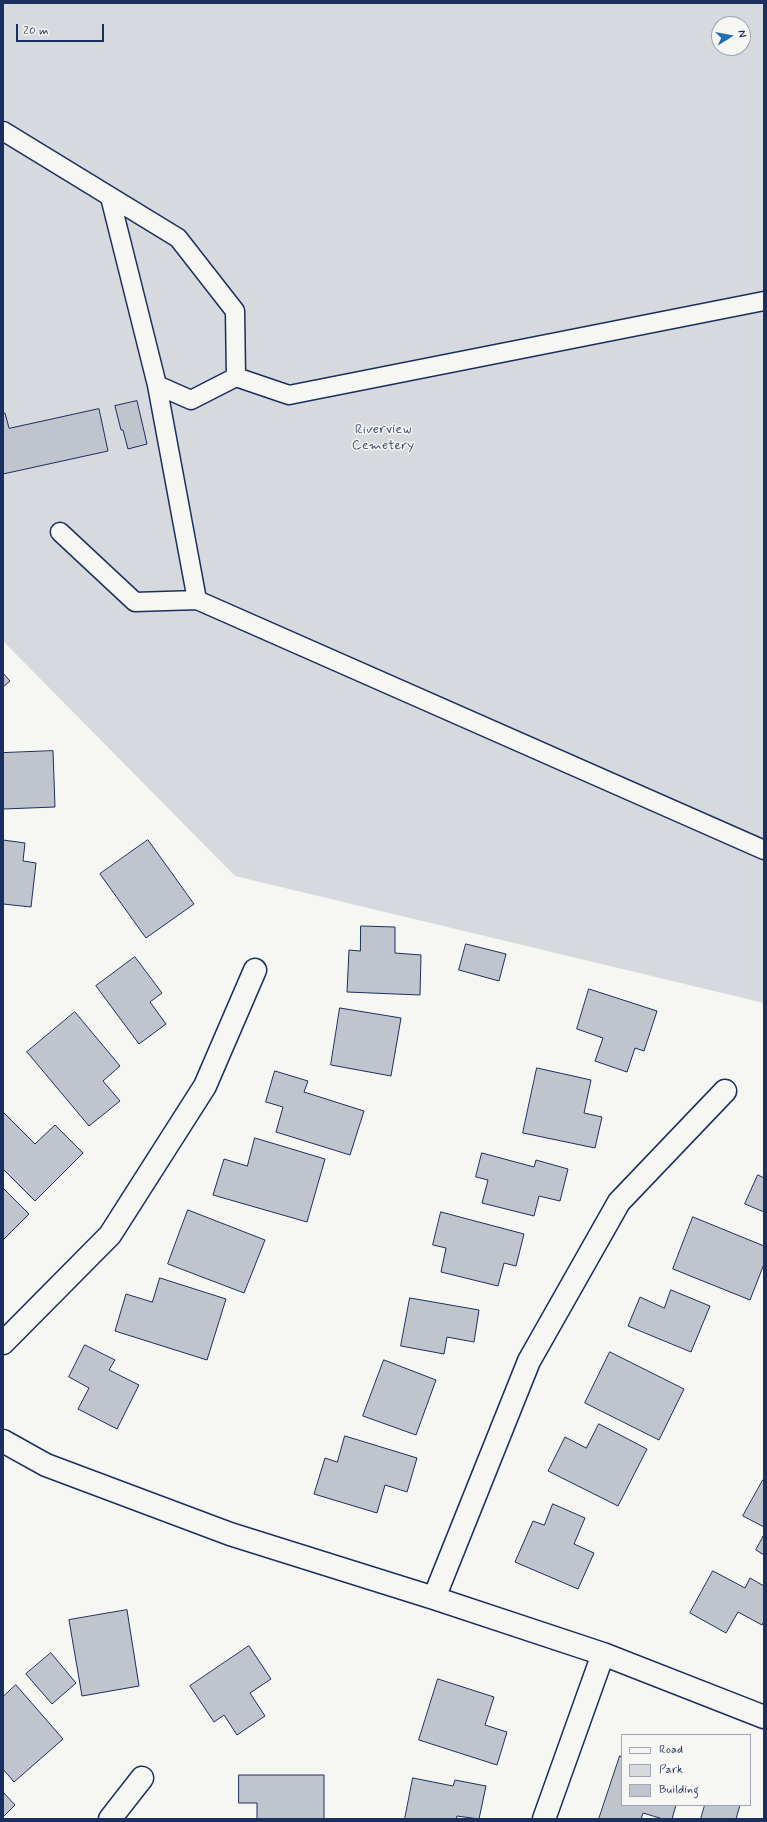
<!DOCTYPE html>
<style>
body{margin:0}
#map{position:relative;width:767px;height:1822px;overflow:hidden;background:#f6f6f2;font-family:Mynerve,sans-serif}
canvas{display:block}
.frame{position:absolute;inset:0;border:4px solid #1b2f5e;pointer-events:none}
.legend{position:absolute;left:621px;top:1734px;width:130px;height:72px;box-sizing:border-box;background:#f6f6f2;border:1px solid #9ea6b7;margin:0;padding:5px 7px;list-style:none;font-size:12px;color:#1b2f5e}
.legend li{display:flex;align-items:center;gap:8px;height:20px}
.legend b{width:20px;border:1px solid #9ea6b7}
.north{position:absolute;left:711px;top:16px;width:40px;height:40px;box-sizing:border-box;background:#f6f6f2;border:1px solid #9ea6b7;border-radius:50%;rotate:79deg;font-size:11px;font-weight:700;line-height:16px;text-align:center;color:#1b2f5e}
.north::after{content:'';display:block;margin:auto;width:14px;height:18px;background:#1f6fb2;clip-path:polygon(50% 0,100% 100%,50% 72%,0 100%)}
.scale{position:absolute;left:16px;top:24px;width:88px;height:18px;box-sizing:border-box;border:2px solid #1b2f5e;border-top:0;padding-left:5px;font-size:12px;line-height:14px;white-space:nowrap;color:#1b2f5e;-webkit-text-stroke:3px #f6f6f2;paint-order:stroke}
</style>
<div id="map">
<canvas width="767" height="1822"></canvas>
<div class="frame"></div>
<ul class="legend">
<li><b style="height:5px;background:#f6f6f2"></b>Road</li>
<li><b style="height:11px;background:#d6d9dd"></b>Park</li>
<li><b style="height:11px;background:#c0c4cd"></b>Building</li>
</ul>
<div class="north">N</div>
<div class="scale">20 m</div>
</div>
<script>
const context = document.querySelector('canvas').getContext('2d');
context.lineJoin = 'round';
function paint(path, color) {
  context.fillStyle = color;
  context.fill(path, 'evenodd');
}
function strokePath(path, color, width, dash) {
  context.strokeStyle = color;
  context.lineWidth = width;
  context.lineCap = dash ? 'butt' : 'round';
  context.setLineDash(dash || []);
  context.stroke(path);
}
function drawText(font, color, halo, rows, align = 'center') {
  context.font = font + ' Mynerve,sans-serif';
  context.lineWidth = 3;
  context.setLineDash([]);
  context.textBaseline = 'middle';
  context.strokeStyle = halo;
  context.fillStyle = color;
  for (const [text, x, y, turn = 0] of rows) {
    context.save();
    context.translate(x, y);
    context.rotate((+turn || 0) * Math.PI / 180);
    context.textAlign = isNaN(turn) ? turn : align;
    if (halo) context.strokeText(text, 0, 0);
    context.fillText(text, 0, 0);
    context.restore();
  }
}
paint(new Path2D(`
 M3 3H764V1003L235 876 3 641ZM719 24H743V48H719Z`), '#d6d9dd');
const building = new Path2D(`
 M137 401 147 444 128 449 123 430H121L115 406Z
 M99 409 108 451 3 474V413H5L9 428Z
 M3 673 10 681 3 687Z
 M53 751 55 807 3 809V753Z
 M3 840 25 843 23 861 36 863 31 907 3 904Z
 M148 840 194 904 146 938 100 874Z
 M361 926 395 927V953L421 955 420 995 347 992 349 950 360 951Z
 M466 944 506 954 499 981 459 970Z
 M135 957 162 993 150 1002 166 1024 139 1044 96 986Z
 M589 989 657 1011 644 1051 635 1048 627 1072 595 1061 603 1038 577 1029Z
 M340 1008 401 1018 391 1076 331 1065Z
 M75 1012 120 1066 103 1081 120 1101 89 1126 27 1052Z
 M537 1068 591 1080 584 1113 602 1117 595 1148 523 1133Z
 M275 1071 308 1081 304 1092 364 1111 350 1155 276 1132 283 1107 266 1102Z
 M3 1112 35 1144 55 1125 83 1153 35 1201 3 1169Z
 M255 1138 325 1159 307 1222 213 1195 224 1159 247 1166Z
 M482 1153 534 1167 536 1160 568 1169 560 1201 539 1196 534 1216 482 1203 488 1180 476 1177Z
 M758 1175 764 1178V1212L745 1204Z
 M3 1188 29 1214 3 1240Z
 M188 1210 265 1240 244 1293 168 1264Z
 M441 1212 524 1234 516 1266 504 1263 498 1286 441 1272 446 1248 433 1245Z
 M693 1217 764 1246V1264L750 1300 673 1269Z
 M160 1278 226 1299 207 1360 115 1331 126 1294 152 1302Z
 M671 1290 710 1306 691 1352 628 1326 640 1297 664 1308Z
 M410 1298 479 1310 474 1342 447 1337 444 1354 401 1346Z
 M85 1345 115 1360 109 1370 139 1385 117 1429 78 1409 89 1388 69 1377Z
 M610 1352 684 1389 659 1440 585 1403Z
 M384 1360 436 1380 416 1435 363 1416Z
 M599 1424 647 1449 618 1506 548 1471 565 1437 586 1448Z
 M345 1436 417 1458 407 1492 385 1485 377 1513 314 1494 325 1458 337 1462Z
 M763 1480H764V1527L743 1516Z
 M553 1504 585 1518 574 1544 594 1553 578 1589 515 1562 533 1521 544 1525Z
 M764 1535V1555L756 1550Z
 M713 1571 745 1588 750 1578 764 1586V1621L762 1625 738 1612 726 1633 690 1613Z
 M127 1610 139 1686 82 1696 69 1620Z
 M249 1646 271 1679 250 1693 265 1716 237 1735 224 1715 214 1722 190 1686Z
 M51 1653 76 1683 52 1704 26 1674Z
 M438 1679 494 1697 485 1725 507 1732 497 1765 419 1740Z
 M16 1685 63 1739 14 1782 3 1769V1697Z
 M620 1756 622 1757V1805H676L672 1819H663L643 1813 641 1819H599Z
 M239 1775H324V1819H257V1803H239Z
 M413 1778 453 1786 455 1780 486 1786 479 1819 457 1816 456 1819H405Z
 M3 1792 15 1805 3 1817Z
 M705 1805H740L736 1819H701Z`);
paint(building, '#c0c4cd');
strokePath(building, '#1b2f5e', 1);
const lane = new Path2D(`
 M3 131 178 238 235 311 236 377 191 400 157 385 110 197
 M236 377 289 395 764 301
 M157 385 197 600 764 850
 M60 532 135 602 197 600`);
const street = new Path2D(`
 M3 1343 110 1235 205 1086 255 970
 M3 1441 46 1465 230 1534 434 1598 603 1654 764 1717
 M434 1598 529 1361 619 1202 725 1091
 M110 1819 142 1778
 M544 1819 603 1654`);
strokePath(lane, '#1b2f5e', 21);
strokePath(street, '#1b2f5e', 25);
strokePath(lane, '#f6f6f2', 18);
strokePath(street, '#f6f6f2', 22);
drawText('14px', '#405177', '#f6f6f2', [
 ["Riverview",383,430],
 ["Cemetery",383,446]
]);
</script>
